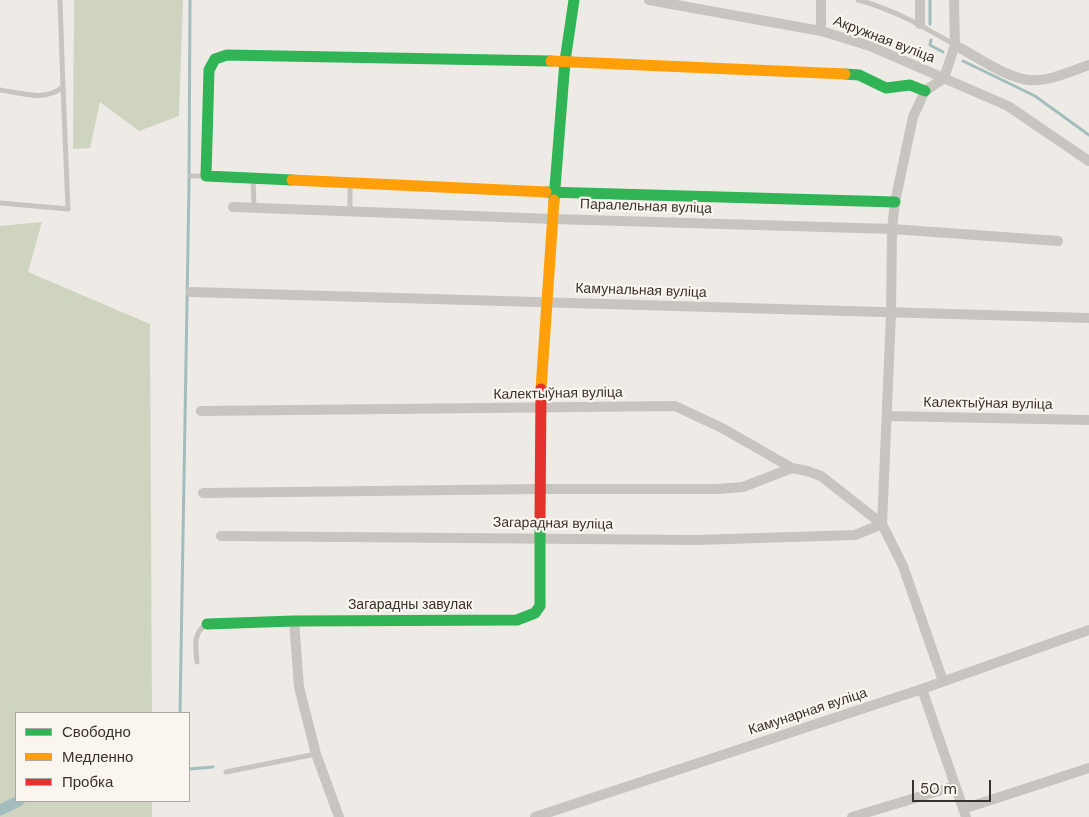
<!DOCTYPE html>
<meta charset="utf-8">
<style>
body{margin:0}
#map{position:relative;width:1089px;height:817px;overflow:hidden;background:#eeebe6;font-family:"DM Sans",sans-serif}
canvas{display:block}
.legend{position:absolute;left:15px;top:712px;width:175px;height:90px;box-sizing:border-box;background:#faf6ef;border:1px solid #ada7a1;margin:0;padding:6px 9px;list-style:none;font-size:15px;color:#3a312c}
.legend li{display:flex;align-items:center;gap:10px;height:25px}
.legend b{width:25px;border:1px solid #ada7a1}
.scale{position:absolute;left:912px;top:780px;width:79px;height:22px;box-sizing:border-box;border:2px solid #3a312c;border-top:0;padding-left:6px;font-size:15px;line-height:18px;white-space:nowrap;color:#3a312c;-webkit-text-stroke:4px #faf6ef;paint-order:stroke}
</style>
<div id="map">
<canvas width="1089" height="817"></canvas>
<ul class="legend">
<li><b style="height:6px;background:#30b455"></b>Свободно</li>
<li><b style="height:6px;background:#ff9f0a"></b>Медленно</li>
<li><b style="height:6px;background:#e5322d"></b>Пробка</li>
</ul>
<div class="scale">50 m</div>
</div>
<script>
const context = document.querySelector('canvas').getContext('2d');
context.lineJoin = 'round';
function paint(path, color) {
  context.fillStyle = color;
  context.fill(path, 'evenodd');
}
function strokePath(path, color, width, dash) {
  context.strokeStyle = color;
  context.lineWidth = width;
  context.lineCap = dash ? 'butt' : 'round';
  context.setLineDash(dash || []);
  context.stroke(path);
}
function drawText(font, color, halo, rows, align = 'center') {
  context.font = font + ' "DM Sans",sans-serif';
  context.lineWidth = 4.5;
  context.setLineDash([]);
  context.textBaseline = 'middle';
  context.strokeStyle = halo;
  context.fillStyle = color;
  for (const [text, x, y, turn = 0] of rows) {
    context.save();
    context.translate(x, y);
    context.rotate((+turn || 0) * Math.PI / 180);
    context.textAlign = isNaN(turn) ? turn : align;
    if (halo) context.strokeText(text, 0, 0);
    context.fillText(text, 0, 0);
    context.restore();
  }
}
paint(new Path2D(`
 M74 0H183L179 116 139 131 100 102 90 148 73 149Z
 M42 222 28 272 150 324 152 713H16V801H152V817H0V226Z`), '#cfd4c1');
strokePath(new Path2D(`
 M930 24V0
 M931 40 930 45 943 52
 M963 61 1035 96 1089 135
 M180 713 189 185 190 0
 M189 769 213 767`), '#a3bdbe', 3);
strokePath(new Path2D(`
 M0 810 19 801`), '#a3bdbe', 11);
strokePath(new Path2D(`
 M858 0C893 9 924 27 955 45
 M0 90C22 93 44 102 63 87L60 0
 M191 176H206
 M253 180 254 207
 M0 203 68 209 63 87
 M350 211V184
 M197 662C196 648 192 633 206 625
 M226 772 316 754`), '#c8c4bf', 5);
strokePath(new Path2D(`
 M649 0 821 31 870 46 1008 106 1089 161
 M920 24V0
 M821 31V0
 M955 45C977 57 1005 77 1029 80 1049 82 1071 71 1089 65
 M233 207 553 219 892 229 1058 241
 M191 292 1089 318
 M201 411 675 406 722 428 792 468 807 471 821 476 882 524
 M887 416 1089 420
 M203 493 541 489H717L743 487 792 468
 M221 536 697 540 855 535 882 524
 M294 621 299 687 316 754 339 817
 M943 681 903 566 882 524 891 314 892 229 895 202 913 117 925 91 944 78 955 45 954 0
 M922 689 966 817
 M963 809 1089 768
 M535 817 922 689 1089 630
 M852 817 955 786`), '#c8c4bf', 10);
strokePath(new Path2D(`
 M845 74 859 75 886 88 910 85 925 91
 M292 180 206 176 209 70 215 59 227 55 551 61
 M546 192 895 202
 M554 200 565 61 574 0
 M207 624 294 621 517 620 535 613 540 606V522`), '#30b455', 11);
strokePath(new Path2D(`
 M551 61 845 74
 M292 180 546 192
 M541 389 554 200`), '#ff9f0a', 11);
strokePath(new Path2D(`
 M540 522 541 389`), '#e5322d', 11);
drawText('14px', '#3a312c', '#faf6ef', [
 ["Акружная вуліца",884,40,21],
 ["Паралельная вуліца",646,207,2],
 ["Камунальная вуліца",641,291,2],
 ["Калектыўная вуліца",558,394,-1],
 ["Калектыўная вуліца",988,404,1],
 ["Загарадная вуліца",553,524,1],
 ["Загарадны завулак",410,605],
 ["Камунарная вуліца",808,712,-18]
]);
</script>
